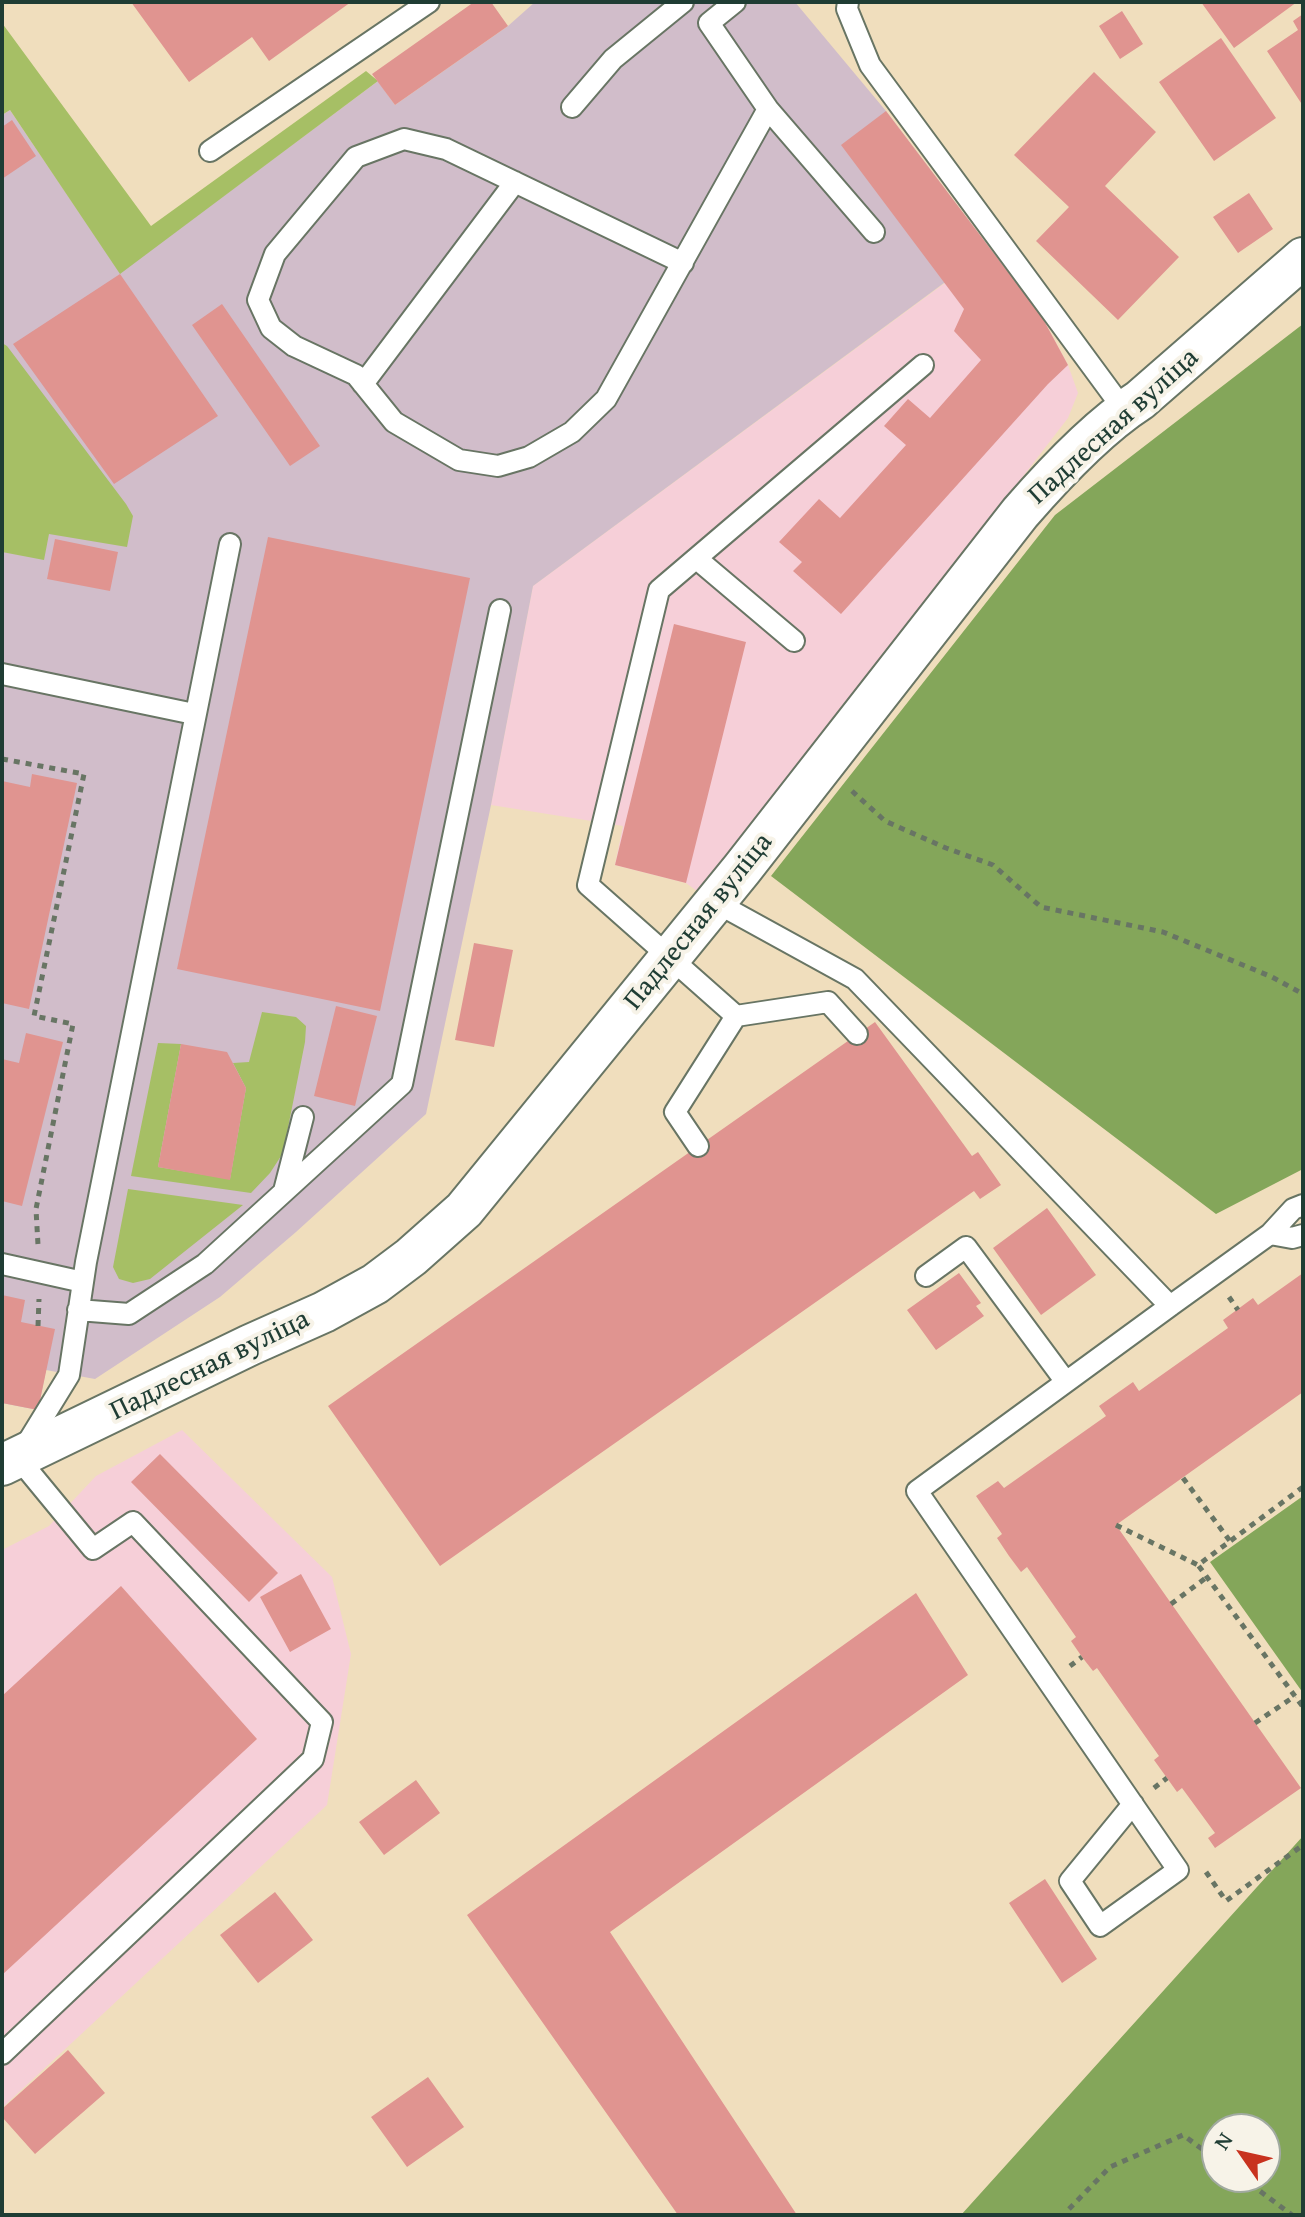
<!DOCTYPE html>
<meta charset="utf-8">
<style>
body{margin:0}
#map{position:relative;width:1305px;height:2217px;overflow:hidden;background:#f0debd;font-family:"Gentium Book Plus",serif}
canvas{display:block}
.frame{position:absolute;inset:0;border:4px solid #1f3d34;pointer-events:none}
.north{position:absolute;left:1201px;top:2113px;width:80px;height:80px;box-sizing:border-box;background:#f7f3e8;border:2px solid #a1aaa0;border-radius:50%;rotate:304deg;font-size:22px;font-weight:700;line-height:32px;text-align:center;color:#1f3d34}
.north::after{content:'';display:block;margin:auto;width:28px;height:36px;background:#c8321e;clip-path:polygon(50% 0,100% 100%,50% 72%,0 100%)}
</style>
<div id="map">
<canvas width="1305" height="2217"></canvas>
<div class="frame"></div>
<div class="north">N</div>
</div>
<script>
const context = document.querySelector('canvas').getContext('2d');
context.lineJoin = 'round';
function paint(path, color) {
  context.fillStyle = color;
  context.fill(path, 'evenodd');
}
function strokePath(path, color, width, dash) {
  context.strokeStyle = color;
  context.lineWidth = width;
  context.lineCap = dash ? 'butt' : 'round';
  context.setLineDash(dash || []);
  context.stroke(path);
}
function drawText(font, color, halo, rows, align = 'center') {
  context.font = font + ' "Gentium Book Plus",serif';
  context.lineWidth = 8;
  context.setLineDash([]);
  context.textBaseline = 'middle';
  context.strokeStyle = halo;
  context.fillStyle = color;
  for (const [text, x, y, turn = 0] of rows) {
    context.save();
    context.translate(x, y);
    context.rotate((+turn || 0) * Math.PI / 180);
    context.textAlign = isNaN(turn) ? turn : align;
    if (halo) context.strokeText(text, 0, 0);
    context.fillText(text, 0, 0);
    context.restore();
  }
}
paint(new Path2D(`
 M945 283 1042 317 1068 365 1078 393 1068 418 701 894 686 883 615 865 623 826 491 805 533 586Z
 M182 1430 332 1577 351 1654 327 1805 2 2108V1550L49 1526 96 1476Z`), '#f6cfd8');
paint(new Path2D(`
 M535 2H795L886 111 1042 317 944 283 533 586 491 805 426 1114 296 1232 220 1297 95 1379 46 1370 38 1410 2 1403V115L10 110 120 273 378 81 395 105 508 26Z`), '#d1bdca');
paint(new Path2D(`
 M2 23 151 226 366 71 378 81 120 274 10 110 2 115Z
 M2 343 7 346 126 504 133 516 127 547 49 534 44 560 2 552Z
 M262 1012 296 1017 306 1026 305 1042 283 1153 270 1173 251 1193 131 1176 158 1043 181 1044 158 1167 230 1179 246 1088 233 1063 249 1062Z
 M128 1189 243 1205 150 1279 133 1283 119 1279 113 1267Z`), '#a6bf65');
paint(new Path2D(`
 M1303 324V1169L1216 1214 771 876 1055 515Z
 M1303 1496V1693L1210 1562Z
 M1303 1836V2215H961ZM1217 2129H1265V2177H1217Z`), '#84a65a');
paint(new Path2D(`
 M131 2H351L269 61 252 37 189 82Z
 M474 2H491L508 26 395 105 372 74Z
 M1201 2H1297L1234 48Z
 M1122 11 1143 44 1120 59 1099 26Z
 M1303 14V106L1267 51 1298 30 1293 21Z
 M1221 38 1276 118 1214 161 1159 82Z
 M1094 72 1156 132 1105 186 1179 257 1118 320 1036 241 1069 207 1014 155Z
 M886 111 1042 317 1068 365 1048 384 841 614 793 571 802 562 779 542 819 499 840 518 906 445 884 426 908 399 930 418 981 360 954 331 964 309 841 145Z
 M12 120 36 156 2 179V127Z
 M1249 193 1273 229 1238 253 1213 217Z
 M120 274 218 416 114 484 13 344Z
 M222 304 320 446 290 466 192 325Z
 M268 537 470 578 380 1011 177 969Z
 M55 539 118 552 110 591 47 579Z
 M674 624 746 642 686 883 615 865Z
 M32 774 77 783 29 1009 2 1003V781L30 787Z
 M474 943 513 950 494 1047 455 1040Z
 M336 1006 377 1016 355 1106 314 1096Z
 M875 1022 972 1156 978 1152 1001 1185 980 1199 974 1191 440 1566 328 1406Z
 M26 1033 63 1042 22 1206 2 1201V1059L19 1063Z
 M181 1044 227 1052 246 1088 230 1180 158 1167Z
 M1047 1208 1096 1275 1041 1315 993 1248Z
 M959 1273 981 1303 976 1306 984 1316 936 1350 907 1310Z
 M1303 1273V1392L1116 1525 1301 1788 1215 1848 1208 1838 1215 1833 1182 1788 1177 1792 1167 1778 1154 1760 1159 1756 1097 1668 1093 1671 1082 1657 1071 1641 1076 1637 1027 1567 1021 1572 1009 1556 997 1538 1002 1534 976 1496 998 1481 1004 1488 1106 1416 1099 1406 1133 1382 1139 1391 1228 1328 1223 1320 1253 1298 1258 1305Z
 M2 1295 25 1300 21 1322 55 1329 38 1410 2 1403Z
 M160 1454 278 1573 249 1602 131 1482Z
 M301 1574 331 1629 290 1652 260 1597Z
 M121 1586 257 1739 2 1975V1696Z
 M916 1593 968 1675 610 1932 797 2215H678L467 1915Z
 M416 1780 440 1813 384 1855 359 1822Z
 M1045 1879 1097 1959 1062 1983 1009 1903Z
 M275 1892 313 1940 258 1983 220 1935Z
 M68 2050 105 2093 35 2154 2 2117V2109Z
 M428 2077 464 2127 407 2167 371 2117Z`), '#e09490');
const lane = new Path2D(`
 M848 2 847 9 870 65 1124 410
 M572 107 613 59 683 2
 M768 109 874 232
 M210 151 429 2
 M683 263 446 149 404 139 356 157 275 254 258 300 271 328 294 346 356 375 394 422 459 460 498 466 529 457 572 432 606 399 768 109 709 23 735 2
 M363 384 515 182
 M697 559 794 641
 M2 674 194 714
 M715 902 855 979 1170 1306 917 1491 1178 1870 1100 1926 1070 1881 1133 1804
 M736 1016 828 1002 857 1034
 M698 1146 675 1112 736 1016 588 885 659 590 923 365
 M284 1191 303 1117
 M1270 1234 1292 1238 1303 1235
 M2 1264 83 1282
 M926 1276 966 1247 1066 1382
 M1170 1306 1270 1234 1293 1209 1303 1205
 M78 1310 129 1314 205 1264 402 1084 500 610
 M2 2054 313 1759 322 1722 133 1522 93 1549 18 1458 69 1375 86 1262 230 544`);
const street = new Path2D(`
 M2 1465 250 1345 324 1312 375 1284 411 1257 464 1210 742 869 1020 513C1053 475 1098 427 1140 400L1303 258`);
strokePath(lane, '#687564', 24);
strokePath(street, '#687564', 44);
strokePath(new Path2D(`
 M2 759 84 774 34 1016 73 1024 36 1209 38 1245
 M852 791 885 821 946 848 993 865 1041 907 1163 932 1272 977 1303 994
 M1229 1297 1238 1310
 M38 1326 39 1299
 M1183 1478 1230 1541
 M1303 1487 1198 1565 1303 1707
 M1116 1525 1198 1565
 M1171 1604 1207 1577
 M1070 1666 1082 1657
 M1255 1723 1295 1696
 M1154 1788 1167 1778
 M1206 1872 1226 1901 1303 1845
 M1241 2177 1292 2215
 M1069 2209 1110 2167 1183 2135 1217 2160`), '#687564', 5, [6, 6]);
strokePath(lane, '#fff', 20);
strokePath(street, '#fff', 40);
drawText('28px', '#1f3d34', '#f7f3e8', [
 ["Падлесная вуліца",1114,427,-42],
 ["Падлесная вуліца",699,922,-51],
 ["Падлесная вуліца",210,1366,-26]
]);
</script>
